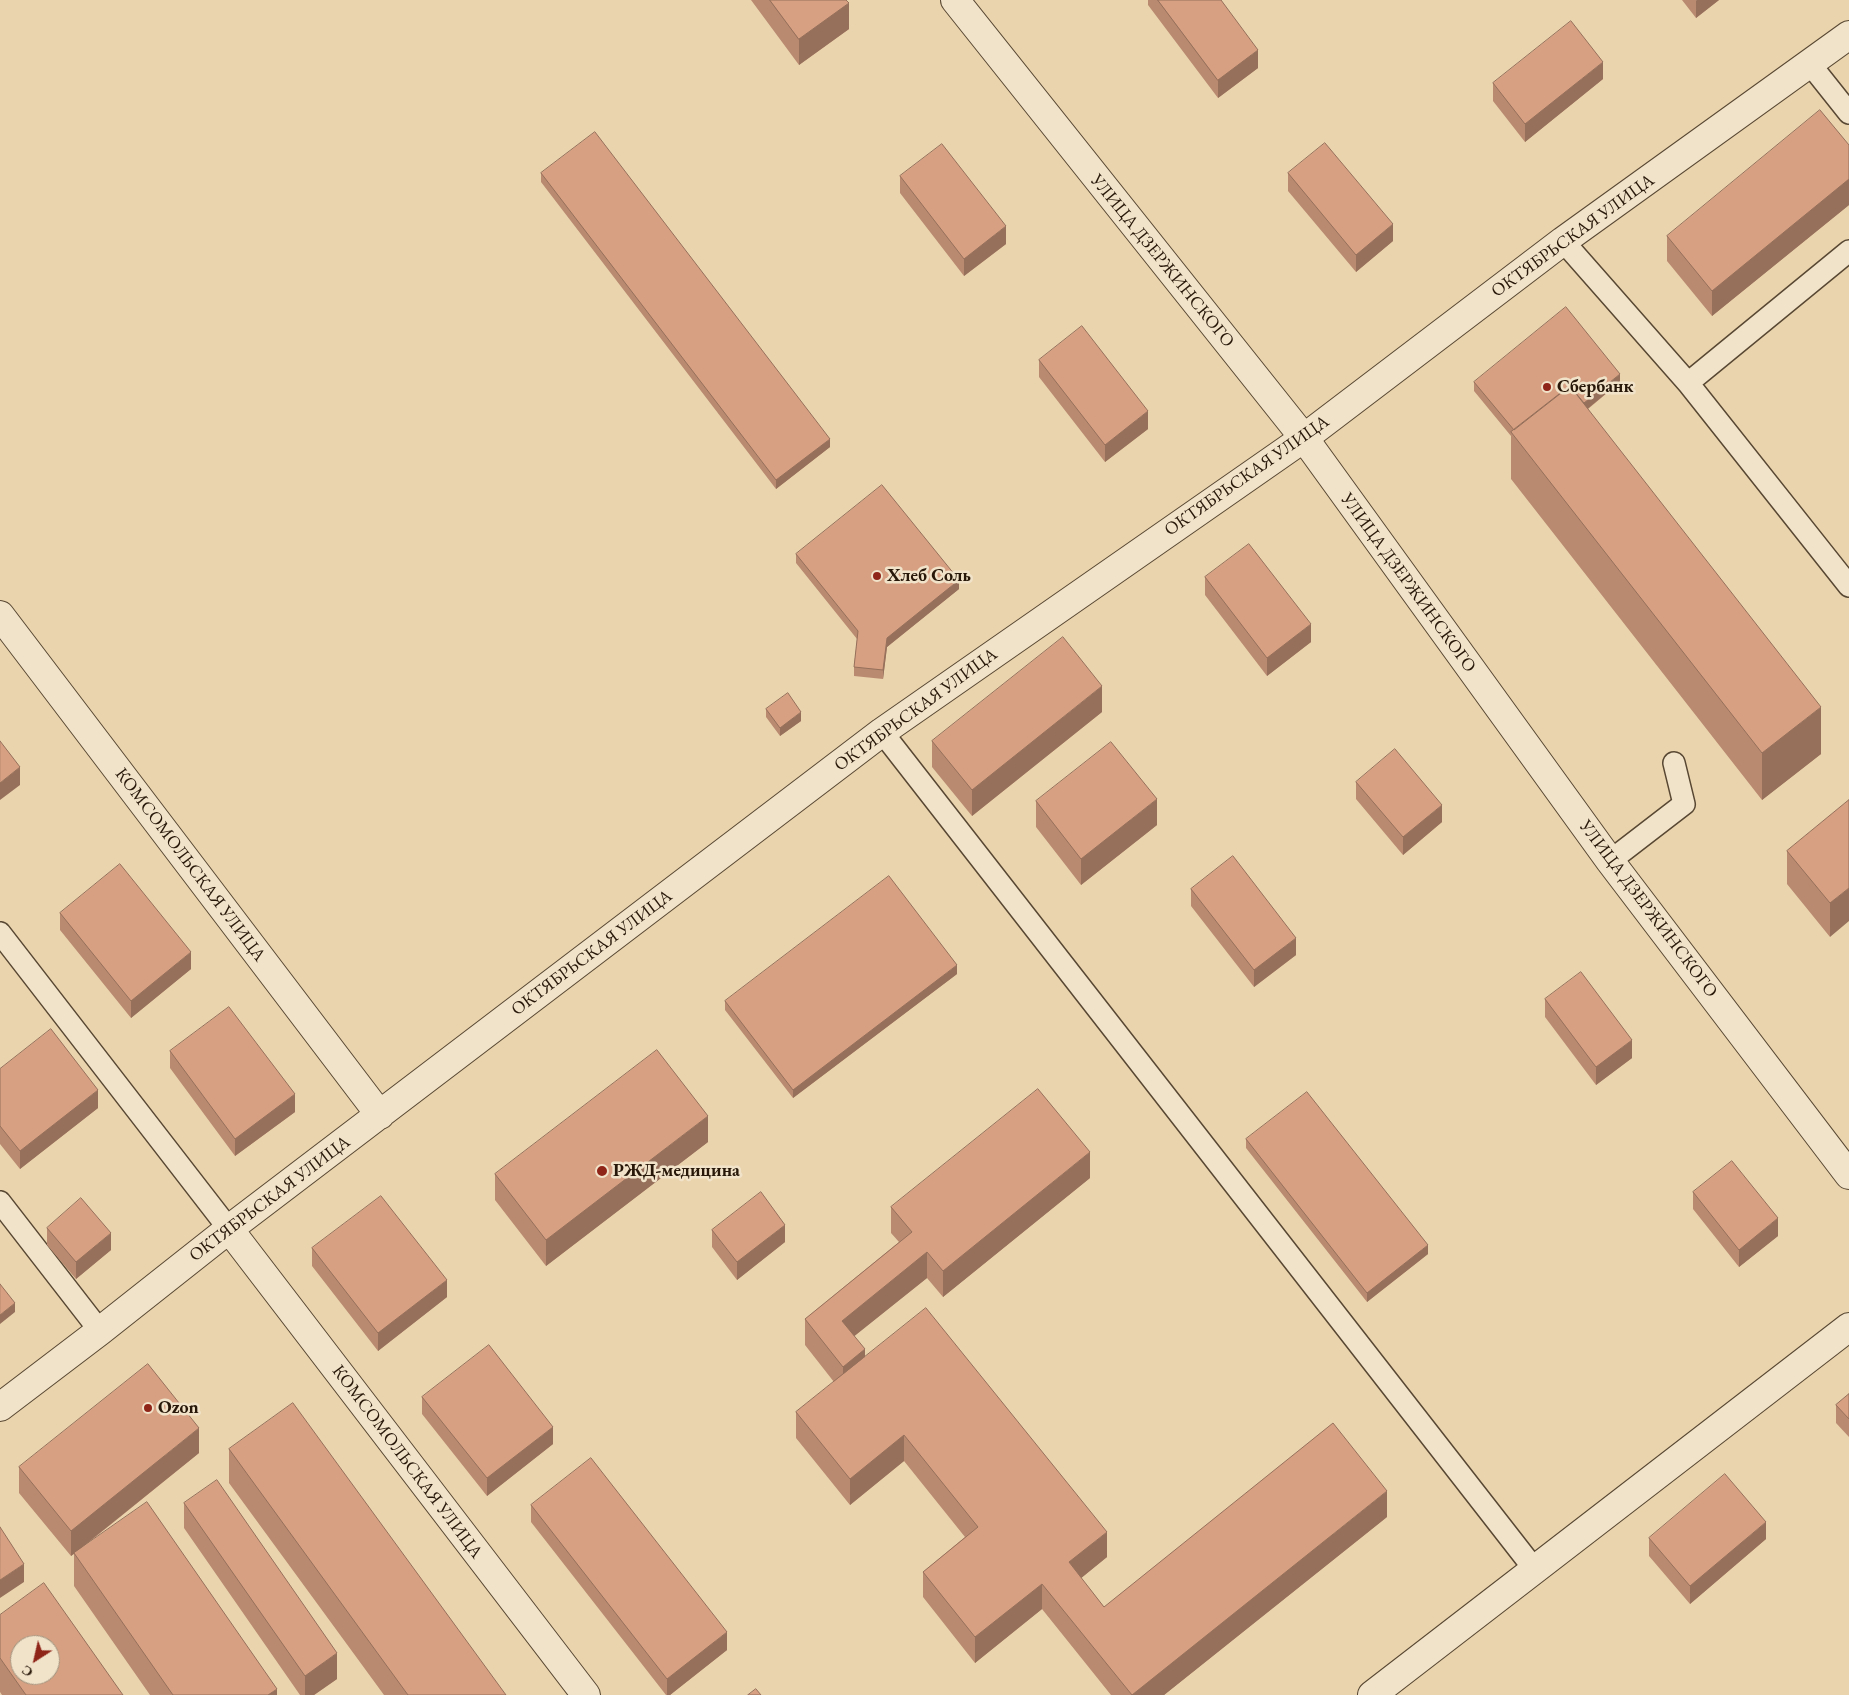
<!DOCTYPE html>
<meta charset="utf-8">
<style>
body{margin:0}
#map{position:relative;width:1849px;height:1695px;overflow:hidden;background:#ead4ae;font-family:"EB Garamond",serif}
canvas{display:block}
.north{position:absolute;left:10px;top:1635px;width:50px;height:50px;box-sizing:border-box;background:#f1e3ca;border:1px solid #a0927d;border-radius:50%;rotate:215deg;font-size:14px;font-weight:700;line-height:20px;text-align:center;color:#271809}
.north::after{content:'';display:block;margin:auto;width:18px;height:22px;background:#8f2418;clip-path:polygon(50% 0,100% 100%,50% 72%,0 100%)}
</style>
<div id="map">
<canvas width="1849" height="1695"></canvas>
<div class="north">С</div>
</div>
<script>
const context = document.querySelector('canvas').getContext('2d');
context.lineJoin = 'round';
function strokePath(path, color, width, dash) {
  context.strokeStyle = color;
  context.lineWidth = width;
  context.lineCap = dash ? 'butt' : 'round';
  context.setLineDash(dash || []);
  context.stroke(path);
}
function paint(path, color) {
  context.fillStyle = color;
  context.fill(path, 'evenodd');
}
function drawText(font, color, halo, rows, align = 'center') {
  context.font = font + ' "EB Garamond",serif';
  context.lineWidth = 5;
  context.setLineDash([]);
  context.textBaseline = 'middle';
  context.strokeStyle = halo;
  context.fillStyle = color;
  for (const [text, x, y, turn = 0] of rows) {
    context.save();
    context.translate(x, y);
    context.rotate((+turn || 0) * Math.PI / 180);
    context.textAlign = isNaN(turn) ? turn : align;
    if (halo) context.strokeText(text, 0, 0);
    context.fillText(text, 0, 0);
    context.restore();
  }
}
const service = new Path2D(`
 M1810 64 1849 113
 M1563 241 1688 383 1849 586
 M1688 383 1849 251
 M882 732 1535 1570
 M1610 861 1684 804 1674 763
 M0 933 229 1229
 M0 1202 100 1331`);
const minor = new Path2D(`
 M0 615 380 1115
 M229 1229 586 1695
 M0 1407 100 1331 229 1229 882 732 1304 438 1563 241 1849 35
 M1372 1695 1849 1327`);
const tertiary = new Path2D(`
 M955 0 1304 438 1610 861 1849 1175`);
strokePath(service, '#584732', 24);
strokePath(minor, '#584732', 30);
strokePath(tertiary, '#584732', 30);
strokePath(service, '#f1e3ca', 21);
strokePath(minor, '#f1e3ca', 28);
strokePath(tertiary, '#f1e3ca', 28);
paint(new Path2D(`
 M751 0H846L849 29 799 65Z
 M1148 0H1221L1258 68 1218 98 1148 5Z
 M1682 0H1719L1696 18Z
 M1603 79 1525 142 1493 101V83Z
 M1849 145V205L1712 316 1667 261V236Z
 M541 173 830 447 776 489 541 182Z
 M1288 173 1393 241 1356 272 1288 191Z
 M900 176 1006 244 964 276 900 193Z
 M1039 360 1148 429 1105 462 1039 377Z
 M1474 382H1620L1588 409 1821 754 1762 800 1511 479V436L1474 391Z
 M796 554 959 589 887 647 883 679 854 676V667L857 639 796 563Z
 M1205 577 1311 642 1267 676 1205 595Z
 M766 709 801 721 780 736 766 717Z
 M1102 712 972 816 932 767V741Z
 M1356 782 1442 822 1403 855 1356 799Z
 M1849 800 1830 937 1787 884V851Z
 M1036 801 1157 825 1081 885 1036 827Z
 M1191 889 1296 955 1254 987 1191 906Z
 M60 913 191 969 131 1018 60 930Z
 M957 974 793 1098 725 1010V1001Z
 M1545 999 1632 1058 1596 1085 1545 1017Z
 M170 1051 295 1112 235 1156 170 1068Z
 M0 1069 98 1108 20 1169 0 1144Z
 M1246 1139 1428 1254 1367 1302 1246 1148Z
 M708 1142 546 1266 495 1200V1174Z
 M1090 1178 943 1297 927 1278 854 1336 865 1357 1107 1557 1081 1578 1104 1607 1387 1517 1164 1695H1111L1042 1609 975 1663 923 1597V1572L965 1537 904 1461 850 1505 796 1438V1412L834 1382 805 1345V1319L899 1242 891 1233V1207Z
 M1693 1192 1778 1236 1739 1267 1693 1209Z
 M47 1228 111 1250 76 1279 47 1245Z
 M712 1230 785 1242 737 1280 712 1247Z
 M312 1248 447 1297 378 1351 312 1266Z
 M1849 1394V1437L1836 1423V1405Z
 M422 1397 553 1444 487 1496 422 1414Z
 M229 1449 506 1695H384L229 1483Z
 M199 1453 83 1547 277 1695H150L74 1586V1554L71 1556 19 1493V1467Z
 M184 1503 337 1679 314 1695H300L184 1528Z
 M531 1505 727 1650 670 1695H666L531 1522Z
 M1649 1538 1766 1539 1690 1604 1649 1556Z
 M0 1615 123 1695H2L0 1692Z`), '#b98a70');
paint(new Path2D(`
 M1697 0H1719L1696 18V1Z
 M849 3V29L799 65V39Z
 M1258 50V68L1218 98V80Z
 M1603 62V79L1525 142V124Z
 M1849 179V205L1712 316V291Z
 M1393 224V241L1356 272V255Z
 M1006 226V244L964 276V259Z
 M1620 374V382L1530 456 1529 448Z
 M1148 411V429L1105 462V445Z
 M830 439V447L776 489V480Z
 M959 580V589L887 647 883 679V670L887 638Z
 M1311 624V642L1267 676V658Z
 M1102 686V712L972 816V790Z
 M1821 707V754L1762 800V753Z
 M801 712V721L780 736V728Z
 M20 767V785L0 800V783Z
 M1157 799V825L1081 885V859Z
 M1442 805V822L1403 855V837Z
 M1849 888V921L1830 937V903Z
 M1296 938V955L1254 987V970Z
 M191 952V969L131 1018V1001Z
 M957 965V974L793 1098V1090Z
 M1632 1040V1058L1596 1085V1067Z
 M98 1090V1108L20 1169V1151Z
 M295 1094V1112L235 1156V1139Z
 M708 1116V1142L546 1266V1240Z
 M1090 1152V1178L943 1297V1271Z
 M1778 1218V1236L1739 1267V1250Z
 M785 1225V1242L737 1280V1262Z
 M111 1233V1250L76 1279V1262Z
 M1428 1245V1254L1367 1302V1293Z
 M927 1252V1278L842 1346V1321Z
 M447 1280V1297L378 1351V1333Z
 M15 1303V1312L0 1324V1315Z
 M865 1349V1375L843 1392V1367Z
 M553 1427V1444L487 1496V1478Z
 M199 1428V1453L71 1556V1531Z
 M904 1435V1461L850 1505V1479Z
 M1387 1491V1517L1164 1695H1132Z
 M1766 1522V1539L1690 1604V1586Z
 M1107 1532V1557L1069 1588V1562Z
 M24 1564V1582L0 1598V1580Z
 M1042 1584V1609L975 1663V1637Z
 M727 1632V1650L670 1695H667V1679Z
 M337 1653V1679L314 1695H305V1676Z
 M277 1689V1695H268Z`), '#96705b');
const building = new Path2D(`
 M770 0H846L849 3 799 39Z
 M1158 0H1221L1258 50 1218 80Z
 M1571 21 1603 62 1525 124 1493 83Z
 M1820 110 1849 145V179L1712 291 1667 236Z
 M595 132 830 439 776 480 541 173Z
 M1325 143 1393 224 1356 255 1288 173Z
 M942 144 1006 226 964 259 900 176Z
 M1566 307 1620 374 1584 403 1570 386 1514 430 1474 382Z
 M1082 326 1148 411 1105 445 1039 360Z
 M1570 386 1821 707 1762 753 1511 432Z
 M882 485 959 580 887 638 883 670 854 667 858 631 796 554Z
 M1249 544 1311 624 1267 658 1205 577Z
 M1063 637 1102 686 972 790 932 741Z
 M788 693 801 712 780 728 766 709Z
 M0 741 20 767 0 783Z
 M1111 742 1157 799 1081 859 1036 801Z
 M1395 749 1442 805 1403 837 1356 782Z
 M1849 800V888L1830 903 1787 851Z
 M1233 856 1296 938 1254 970 1191 889Z
 M120 864 191 952 131 1001 60 913Z
 M889 876 957 965 793 1090 725 1001Z
 M1581 972 1632 1040 1596 1067 1545 999Z
 M229 1007 295 1094 235 1139 170 1051Z
 M51 1029 98 1090 20 1151 0 1126V1069Z
 M657 1050 708 1116 546 1240 495 1174Z
 M1038 1089 1090 1152 943 1271 927 1252 842 1321 865 1349 843 1367 805 1319 912 1232 891 1207Z
 M1307 1092 1428 1245 1367 1293 1246 1139Z
 M1732 1161 1778 1218 1739 1250 1693 1192Z
 M761 1192 785 1225 737 1262 712 1230Z
 M381 1196 447 1280 378 1333 312 1248Z
 M81 1198 111 1233 76 1262 47 1228Z
 M0 1284 15 1303 0 1315Z
 M926 1308 1107 1532 1069 1562 1104 1607 1333 1423 1387 1491 1132 1695 1042 1584 975 1637 923 1572 978 1527 904 1435 850 1479 796 1412Z
 M489 1345 553 1427 487 1478 422 1397Z
 M148 1364 199 1428 71 1531 19 1467Z
 M1849 1394V1419L1836 1405Z
 M293 1403 506 1695H408L229 1449Z
 M591 1458 727 1632 667 1679 531 1505Z
 M1725 1474 1766 1522 1690 1586 1649 1538Z
 M217 1480 337 1653 305 1676 184 1503Z
 M147 1502 277 1689 268 1695H173L74 1553Z
 M0 1527 24 1564 0 1580Z
 M44 1583 123 1695H26L0 1658V1615ZM20 1645H50V1675H20Z
 M756 1689 761 1695H748Z`);
paint(building, '#d7a082');
strokePath(building, '#96705b', 1);
for (const [x, y, r, color] of [
 [1547,387,5,"#8f2418"],
 [877,576,5,"#8f2418"],
 [602,1171,6,"#8f2418"],
 [148,1408,5,"#8f2418"]
]) {
  const dot = new Path2D();
  dot.arc(x, y, r, 0, 2 * Math.PI);
  context.fillStyle = color;
  context.fill(dot);
  strokePath(dot, '#f1e3ca', 2);
}
drawText('18px', '#271809', '#f1e3ca', [
 ["ОКТЯБРЬСКАЯ УЛИЦА",1573,236,-36],
 ["УЛИЦА ДЗЕРЖИНСКОГО",1162,261,51],
 ["ОКТЯБРЬСКАЯ УЛИЦА",1247,476,-35],
 ["УЛИЦА ДЗЕРЖИНСКОГО",1408,583,54],
 ["ОКТЯБРЬСКАЯ УЛИЦА",916,710,-36],
 ["КОМСОМОЛЬСКАЯ УЛИЦА",190,865,53],
 ["УЛИЦА ДЗЕРЖИНСКОГО",1648,909,53],
 ["ОКТЯБРЬСКАЯ УЛИЦА",592,953,-37],
 ["ОКТЯБРЬСКАЯ УЛИЦА",270,1199,-37],
 ["КОМСОМОЛЬСКАЯ УЛИЦА",407,1462,53]
]);
drawText('bold 18px', '#271809', '#f1e3ca', [
 ["Сбербанк",1557,387],
 ["Хлеб Соль",887,576],
 ["РЖД-медицина",613,1171],
 ["Ozon",158,1408]
], 'left');
</script>
